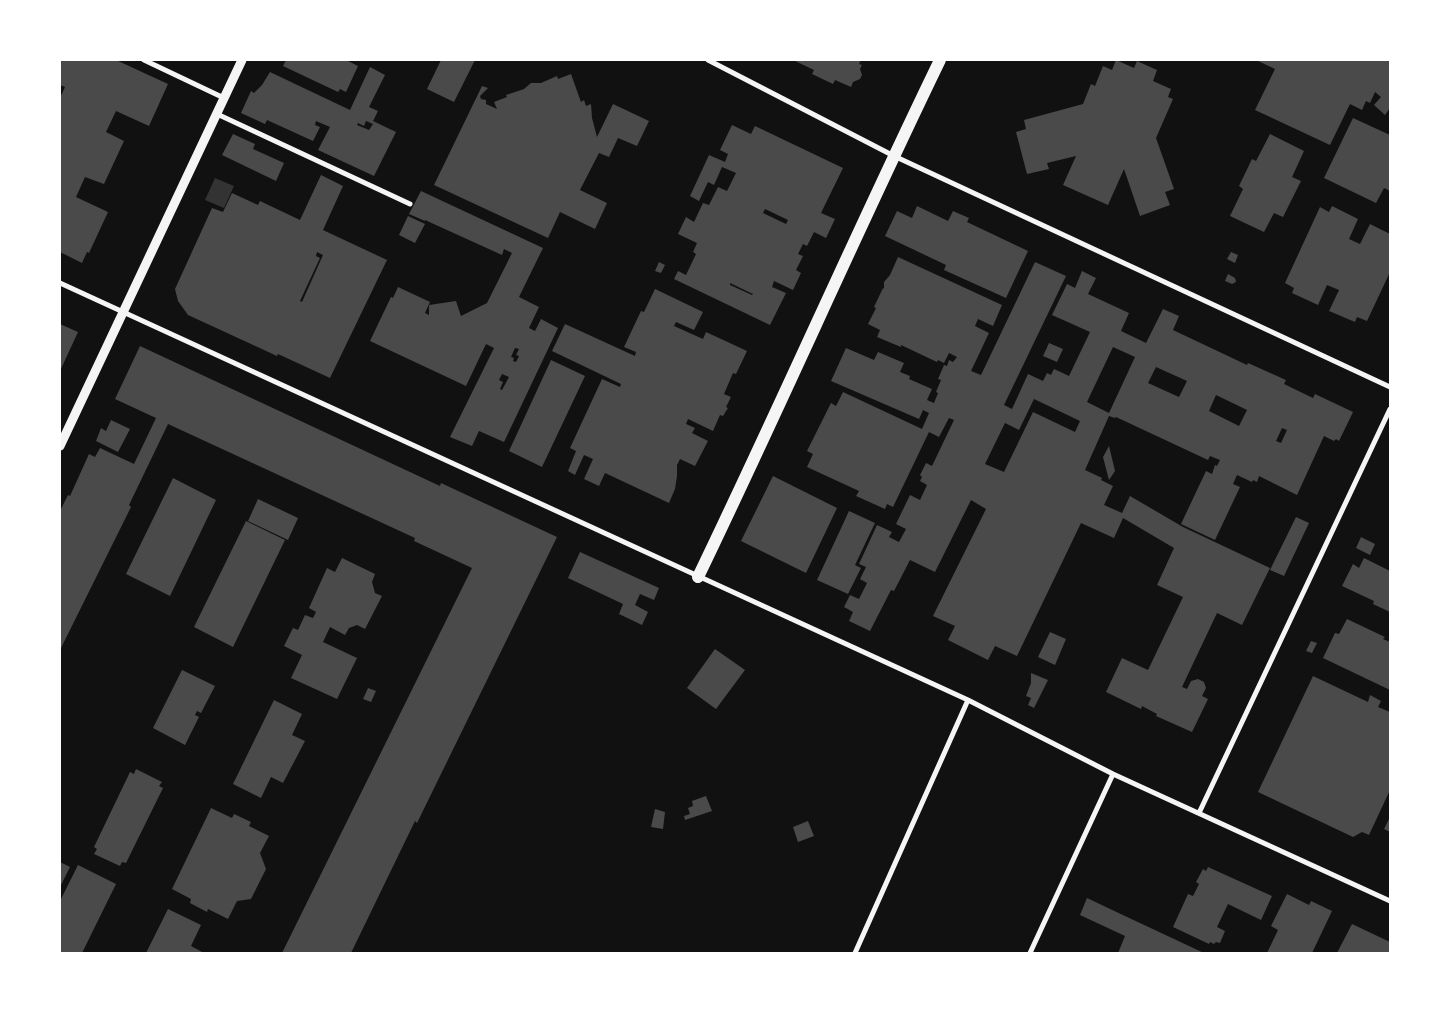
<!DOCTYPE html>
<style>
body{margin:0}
#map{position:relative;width:1450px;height:1013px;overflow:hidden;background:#111;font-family:Helvetica,sans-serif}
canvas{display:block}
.frame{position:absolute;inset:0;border:61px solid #fff;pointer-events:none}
</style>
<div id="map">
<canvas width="1450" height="1013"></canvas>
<div class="frame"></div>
</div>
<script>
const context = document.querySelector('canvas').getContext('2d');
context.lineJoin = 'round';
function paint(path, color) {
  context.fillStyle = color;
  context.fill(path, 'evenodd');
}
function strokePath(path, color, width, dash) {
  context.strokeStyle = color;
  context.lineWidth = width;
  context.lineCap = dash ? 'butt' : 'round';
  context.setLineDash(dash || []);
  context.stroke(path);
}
paint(new Path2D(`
 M215 178 234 186 224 208 205 200Z`), '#333');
paint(new Path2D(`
 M60 60H116L168 84 149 126 116 111 106 132 124 141 104 184 85 177 76 197 108 212 89 253 87 252 82 263 60 252V98L65 87 60 85Z
 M286 60H346L358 66 346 92 340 89 338 92 283 66Z
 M441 60H475L454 102 427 89Z
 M793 60H861L859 64 862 65 860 69 862 75 860 79 853 82 851 87 835 80 833 84 812 74 814 70Z
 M1116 60 1134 68 1137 61 1157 70 1153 81 1171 89 1168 97 1173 99 1156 138 1174 189 1165 192 1170 205 1140 216 1124 169 1108 205 1063 185 1076 156 1047 163 1049 169 1027 174 1016 132 1026 129 1024 120 1083 104 1091 84 1095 86 1103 66 1112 70Z
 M1256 60H1390V108L1385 115 1374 105 1381 97 1375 92 1370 103 1366 101 1362 110 1350 104 1330 145 1255 110 1275 69Z
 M370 67 385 75 369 107 378 111 373 121 396 132 374 176 318 150 330 127 316 121 315 125 320 127 313 141 267 120 265 124 241 113 251 91 254 93 262 85 270 72 350 110ZM366 121 373 124 369 130 357 125 358 123 364 126Z
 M571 74 581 102 584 100 586 106 591 104 592 118 597 137 613 104 649 121 637 146 618 138 609 157 599 153 582 186 580 190 607 203 595 229 560 212 548 238 434 185 482 86 488 88 480 96 481 99 486 100V104L497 109 494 102 507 97 506 95 524 89 531 83H541L557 76 558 79Z
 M1353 118 1390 135V191L1384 188 1376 203 1324 178Z
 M732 125 751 134 755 126 843 168 821 213 835 219 826 238 814 232 807 246 803 244 798 254 803 256 796 270 801 273 793 290 774 281 772 287 786 293 770 325 674 279 678 271 686 275 696 254 693 252 697 243 678 234 686 217 694 222 703 203 709 205 718 187 727 191 736 173 722 167 714 185 708 182 699 201 690 196 709 155 725 162 728 154 720 150ZM765 209 788 220 786 224 763 213ZM730 283 753 294 752 295 730 285Z
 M233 134 255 144 253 149 284 163 276 181 222 155Z
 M1270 134 1304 151 1292 177 1301 181 1283 217 1274 213 1264 232 1230 216 1243 189 1239 186 1252 159 1256 161Z
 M321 175 343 186 323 230 387 260 330 378 278 354 277 356 188 315 178 301 175 289 212 208 223 212 232 193 258 205 260 201 300 220ZM317 252 323 255 302 302 300 301 320 258 316 256Z
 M421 191 543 248 519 297 539 307 529 328 535 331 541 319 558 328 504 442 479 431 472 446 450 437 494 348 486 344 466 386 370 341 391 297 393 298 398 287 430 302 425 313 429 315V305L456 301 461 316 487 303 512 253 504 249 502 255 425 220V221L409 214ZM515 348 519 349 516 355 519 356 516 362 513 361 514 358 511 357ZM502 374 509 377 502 390 500 389 503 382 499 380Z
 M917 206 948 221 953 211 969 218 967 222 1028 251 1006 298 944 270 946 265 885 236 897 211 912 218Z
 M1332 206 1358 219 1349 239 1360 244 1370 224 1390 234V272L1367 321 1357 317 1355 322 1329 311 1339 290 1327 285 1318 305 1292 293 1294 288 1285 283 1320 207 1329 212Z
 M408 216 425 224 415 243 399 235Z
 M1231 252 1238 255 1235 263 1227 259Z
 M898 257 1002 305 993 326 978 319 975 326 989 333 971 371 981 375 1035 262 1066 276 1004 405 1012 409 1028 374 1043 381 1047 373 1051 375 1054 369 1069 376 1090 332 1052 315 1067 284 1075 288 1082 271 1096 278 1088 294 1129 313 1121 331 1146 343 1163 309 1179 316 1173 330 1247 365 1248 363 1286 380 1284 384 1313 398 1315 394 1353 412 1339 441 1336 439 1334 441 1324 436 1297 495 1259 476 1257 482 1253 480 1252 482 1237 475 1233 484 1240 487 1215 540 1181 524 1206 471 1212 474 1215 465 1217 466 1220 460 1210 456 1208 460 1116 417 1115 418 1109 416 1085 470 1102 478 1101 480 1113 486 1104 505 1122 513 1130 496 1183 527 1270 568 1242 625 1217 613 1182 687 1187 689 1191 681 1198 679 1204 682 1206 688 1202 696 1208 699 1192 732 1156 716 1157 714 1142 706 1141 709 1106 692 1122 658 1148 670 1183 597 1157 585 1174 548 1123 518 1114 538 1081 523 1017 656 995 646 988 660 948 640 955 626 933 616 986 509 971 500 935 572 910 560 894 591 891 590 870 631 849 621 853 612 844 607 850 595 859 599 867 583 860 579 866 567 859 564 877 525 892 532 889 537 899 542 906 529 896 524 910 495 920 500 927 485 920 481 922 477 920 475 926 463 932 466 954 420 949 418 939 437 929 432 893 507 887 504 885 509 856 496 859 491 807 467 813 454 807 451 831 403 836 406 843 392 922 429 929 413 923 410 919 419 831 381 846 348 874 360 878 352 904 363 900 372 910 376 909 379 932 389 927 400 934 403 938 393 936 392 941 380 938 379 944 365 947 366 949 360 953 362 957 357 949 353 944 363 938 360 937 362 901 345V347L877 337 880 330 868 324 876 308 874 307 883 288 884 289V282L890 275ZM1113 347 1135 357 1109 413 1087 402ZM1156 367 1187 381 1179 397 1148 383ZM1216 395 1247 410 1239 426 1209 411ZM1034 399 1080 421 1075 432 1033 412 1004 472 985 464 1005 423 1019 430ZM1282 428 1287 430 1281 443 1276 441Z
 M659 262 665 265 661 273 655 271Z
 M1228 274 1235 278 1236 282 1232 284 1225 281Z
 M655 289 703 312 694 330 676 322 674 326 703 339 706 332 747 351 736 374 733 373 724 394 731 397 726 407 728 408 723 416 720 415 713 431 688 419 686 424 695 428 692 433 708 441 695 466 680 459 677 465V476L675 489 669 503 605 473 599 486 584 479 593 459 584 455 575 475 568 471 576 451 570 448 602 379 620 387 621 384 552 351 565 324 635 356 636 352 624 347 641 311 644 312Z
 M60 324 78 332 60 371Z
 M1049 343 1063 349 1057 362 1043 356Z
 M140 346 440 486 441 483 557 537 417 823 415 821 351 953H282L472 568 414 541 415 538 168 424 129 505 131 507 60 650V511L68 495 70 496 89 454 95 457 100 448 134 464 156 418 115 399Z
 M551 360 585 376 542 467 509 451Z
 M111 420 130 429 118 452 96 441 101 428 106 431Z
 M1109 446 1115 471 1109 480 1103 457Z
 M773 476 837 508 806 573 741 541Z
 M173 478 216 500 170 596 126 574Z
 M258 499 298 518 288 540 248 521Z
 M849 511 875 523 855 565 861 568 848 594 817 580Z
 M1296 517 1309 523 1284 576 1270 570Z
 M246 521 285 540 233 647 194 627Z
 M1361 537 1375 544 1370 555 1356 548Z
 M580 552 659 588 654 600 640 594 635 605 648 612 642 625 619 614 623 604 568 578Z
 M342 558 375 574 372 582 375 593 382 596 365 629 357 625 349 628 345 635 330 627 323 642 357 658 337 699 291 678 302 655 284 646 293 628 298 630 305 615 313 618 316 612 309 608 327 568 335 572Z
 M1364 558 1390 571V612L1373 604 1374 601 1342 586 1353 564 1359 568Z
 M1347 619 1385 637 1383 639 1390 642V690L1323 658 1335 633 1339 634Z
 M1050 632 1066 639 1055 665 1038 657Z
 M1311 641 1317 643 1312 653 1306 651Z
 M715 649 745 670 716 709 687 688Z
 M182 670 215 686 201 713 197 711 195 715 199 717 185 745 153 728Z
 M1031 673 1048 680 1034 708 1028 705 1031 698 1026 696 1031 683Z
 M1313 676 1368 702 1370 695 1381 701 1378 707 1390 712V790L1369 835 1362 832 1353 837 1258 792Z
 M368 688 376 691 371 702 363 699Z
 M274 700 302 714 292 735 305 741 283 783 271 777 261 798 233 784Z
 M136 769 162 782 159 786 163 788 126 863 122 862 120 866 94 854 97 849 94 847 130 772 134 774Z
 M706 796 712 811 685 820 684 816 690 814 688 808 693 806 692 801Z
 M211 808 232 818 234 814 251 822 249 826 269 836 260 853 266 869 251 899 237 901 228 919 208 909 207 912 190 903 191 899 172 889Z
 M655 809 665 812 663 829 651 827Z
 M1390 817V832L1384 829Z
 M808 821 814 836 798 842 793 827Z
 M60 862 70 867 60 887Z
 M78 865 116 884 82 953H60V901Z
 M1208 867 1272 896 1261 920 1228 904 1217 927 1225 931 1220 943 1216 942 1214 944 1210 942 1209 944 1173 927 1188 894 1193 896 1199 884 1196 882 1203 869 1206 871Z
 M1287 894 1309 905 1311 901 1332 911 1312 953H1267L1278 930 1271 926Z
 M1087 898 1125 916 1204 953H1118L1125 936 1080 915Z
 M168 909 201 925 191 946 204 953H146Z
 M1352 924 1390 942V953H1337Z`), '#4a4a4a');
strokePath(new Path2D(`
 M144 60 224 98
 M708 60 894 156 1390 387
 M217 114 410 204
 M60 283 968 700 1113 774 1390 901
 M1199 813 1390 409
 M855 953 968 700
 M1030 953 1113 774`), '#f5f5f5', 5);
strokePath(new Path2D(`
 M60 446 242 60`), '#f5f5f5', 9);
strokePath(new Path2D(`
 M698 577C781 405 857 231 940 60`), '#f5f5f5', 12);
</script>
